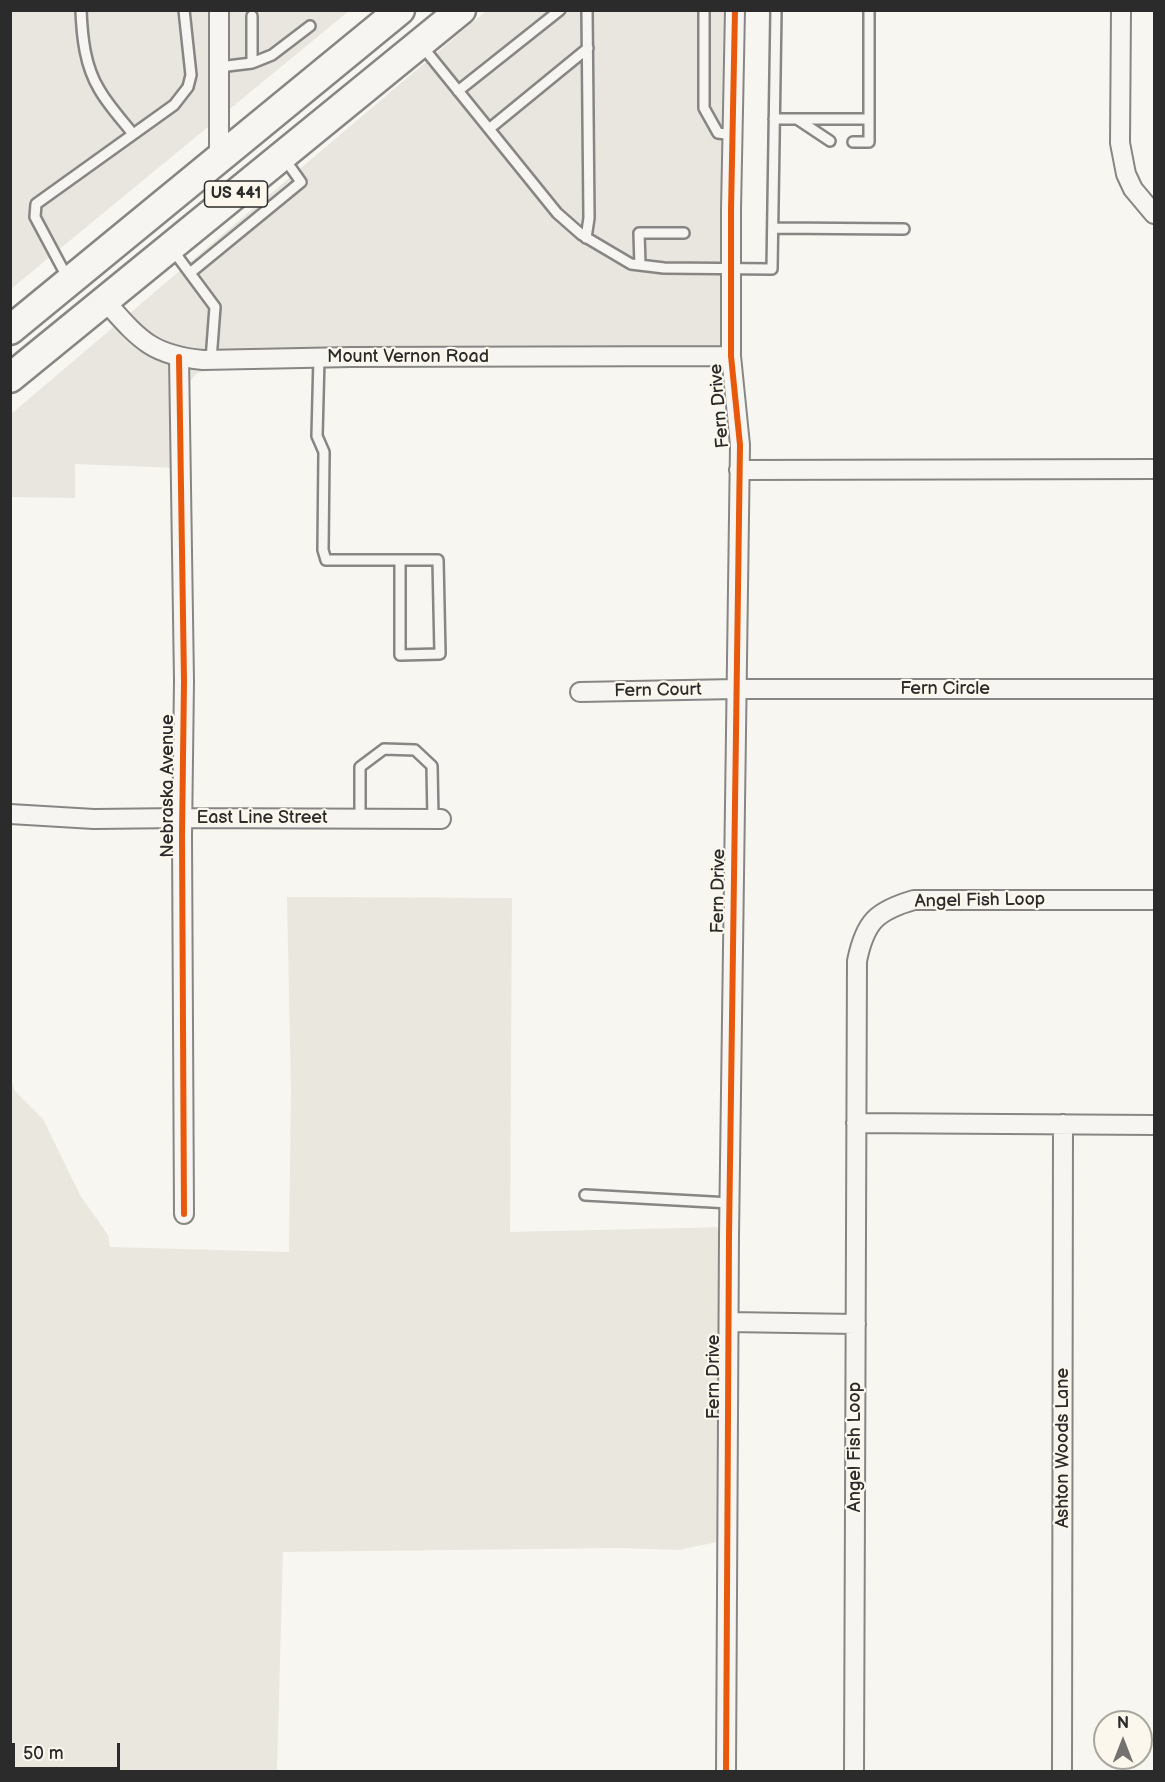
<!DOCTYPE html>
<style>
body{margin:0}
#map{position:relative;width:1165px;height:1782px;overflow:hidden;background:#f8f6f0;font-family:"Balsamiq Sans",sans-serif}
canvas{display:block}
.frame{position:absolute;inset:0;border:12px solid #2b2b2b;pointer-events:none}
.north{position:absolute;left:1093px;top:1710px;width:60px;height:60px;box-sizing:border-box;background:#fbf7ec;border:2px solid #a8a59f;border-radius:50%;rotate:0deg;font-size:16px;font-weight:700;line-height:24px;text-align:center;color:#2b2b2b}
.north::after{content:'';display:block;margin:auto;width:21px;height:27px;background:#737270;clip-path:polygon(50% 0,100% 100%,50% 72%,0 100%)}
.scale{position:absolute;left:12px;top:1743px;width:108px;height:27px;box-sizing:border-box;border:3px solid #2b2b2b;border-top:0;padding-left:8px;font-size:18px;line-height:21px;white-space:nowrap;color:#2b2b2b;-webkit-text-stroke:4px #fbf7ec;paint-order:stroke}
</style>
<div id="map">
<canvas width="1165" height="1782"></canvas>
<div class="frame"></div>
<div class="north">N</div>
<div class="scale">50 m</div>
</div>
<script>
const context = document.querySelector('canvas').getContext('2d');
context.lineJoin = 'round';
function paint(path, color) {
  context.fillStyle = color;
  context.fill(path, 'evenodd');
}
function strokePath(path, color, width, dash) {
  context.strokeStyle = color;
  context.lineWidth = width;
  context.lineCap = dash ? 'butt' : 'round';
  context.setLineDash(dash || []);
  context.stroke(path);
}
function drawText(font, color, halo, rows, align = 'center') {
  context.font = font + ' "Balsamiq Sans",sans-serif';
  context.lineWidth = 4.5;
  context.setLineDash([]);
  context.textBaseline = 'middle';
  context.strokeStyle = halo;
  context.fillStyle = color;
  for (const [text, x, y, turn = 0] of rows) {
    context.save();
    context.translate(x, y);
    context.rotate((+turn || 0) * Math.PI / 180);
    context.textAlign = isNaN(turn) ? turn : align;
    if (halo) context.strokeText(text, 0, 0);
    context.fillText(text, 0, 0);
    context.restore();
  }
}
paint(new Path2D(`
 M11 11H349L11 289Z
 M486 11H740L739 357 228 367 197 373 183 389 179 468 75 464V498L11 497V414Z`), '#e9e6df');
paint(new Path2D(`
 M287 897 512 898 510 1232 725 1227 727 1540 678 1550 619 1548 283 1552 277 1771H11L10 1078 15 1091 43 1119 80 1195 108 1235 110 1247 289 1252 291 1091Z`), '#e9e7de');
const lane = new Path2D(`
 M81 10C82 37 85 66 99 89 108 105 122 120 133 134
 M704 10V108L718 133 733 135
 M252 16V63
 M422 46 557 213 582 235 631 264 664 268 772 269 776 10
 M219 67 252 63 272 55 310 26
 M458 91 560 10
 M774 119H797L830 141
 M797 119H869
 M489 129 588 48
 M853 142H869V10
 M773 228 904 229
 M586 238 589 218 587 10
 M172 249 215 307 211 360
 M640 265 639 233H684
 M190 273 301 182 284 158
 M67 277 35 217 36 204 174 105 188 87 191 75 184 10
 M319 358 317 436 324 452 323 550 326 560H438L440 654 400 655V560
 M360 818V767L384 749 415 750 432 766 433 819
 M585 1195 730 1203`);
const street = new Path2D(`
 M219 10V160
 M1121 10 1120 143 1126 174 1133 189 1154 214
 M105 301C139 339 151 355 203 360L351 357 731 356
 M179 357 184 681 182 836 184 1214
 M739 470 1154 469
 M580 692 736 689H1154
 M10 814 94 819 182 818 441 819
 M856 1123 1154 1125
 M729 1322 856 1324
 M726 1772 729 1235 740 445 731 356V210L735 10
 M854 1772 857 961C865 922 876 911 914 900H1154
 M1062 1772 1063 1124`);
const primary = new Path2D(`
 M10 330 400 10
 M10 378 461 10`);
strokePath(lane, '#878684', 14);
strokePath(street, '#878684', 22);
strokePath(primary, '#878684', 33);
strokePath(lane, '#f6f5f1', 9);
strokePath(street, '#f6f5f1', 18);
strokePath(primary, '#f6f5f1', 28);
strokePath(new Path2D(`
 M179 357 184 681 182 836 184 1214
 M726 1772 729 1235 740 445 731 356V210L735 10`), '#e8590c', 6);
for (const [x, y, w] of [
 [236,194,63]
]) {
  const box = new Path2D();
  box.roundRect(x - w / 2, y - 13, w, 26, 4.5);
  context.fillStyle = '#fbf7ec';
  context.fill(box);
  strokePath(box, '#2b2b2b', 1.5);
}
drawText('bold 16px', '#2b2b2b', null, [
 ["US 441",236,194]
]);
drawText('18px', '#2b2b2b', '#fbf7ec', [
 ["Mount Vernon Road",408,357],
 ["Fern Drive",720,406,-95],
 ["Fern Circle",945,689],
 ["Fern Court",658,691,-1],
 ["Nebraska Avenue",168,786,-90],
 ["East Line Street",262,818],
 ["Fern Drive",719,891,-89],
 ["Angel Fish Loop",980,901,-1],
 ["Fern Drive",714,1377,-90],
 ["Angel Fish Loop",855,1447,-90],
 ["Ashton Woods Lane",1063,1448,-90]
]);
</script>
